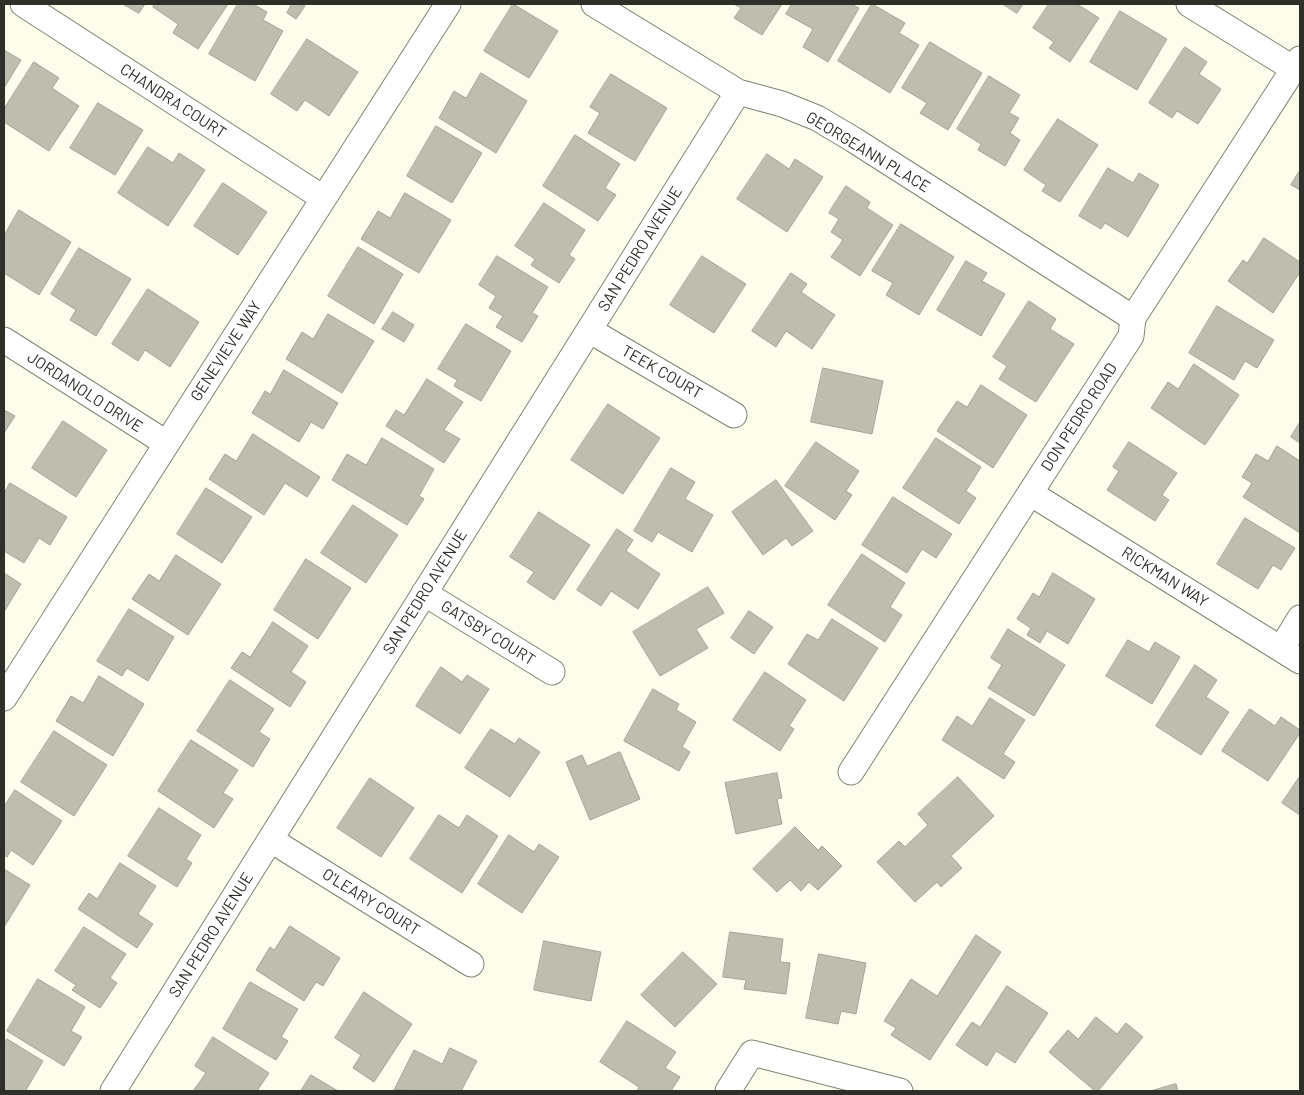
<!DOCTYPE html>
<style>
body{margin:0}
#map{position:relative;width:1304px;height:1095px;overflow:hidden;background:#fdfdec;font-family:Barlow,sans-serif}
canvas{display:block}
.frame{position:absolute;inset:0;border:5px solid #2f2f29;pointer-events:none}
</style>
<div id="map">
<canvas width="1304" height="1095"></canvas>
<div class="frame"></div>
</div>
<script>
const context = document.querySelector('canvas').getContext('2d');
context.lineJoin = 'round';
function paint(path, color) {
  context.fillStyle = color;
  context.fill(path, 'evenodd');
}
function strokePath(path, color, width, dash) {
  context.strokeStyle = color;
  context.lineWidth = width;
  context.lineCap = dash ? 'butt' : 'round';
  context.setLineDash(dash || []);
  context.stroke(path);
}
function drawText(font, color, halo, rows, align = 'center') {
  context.font = font + ' Barlow,sans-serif';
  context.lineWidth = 5;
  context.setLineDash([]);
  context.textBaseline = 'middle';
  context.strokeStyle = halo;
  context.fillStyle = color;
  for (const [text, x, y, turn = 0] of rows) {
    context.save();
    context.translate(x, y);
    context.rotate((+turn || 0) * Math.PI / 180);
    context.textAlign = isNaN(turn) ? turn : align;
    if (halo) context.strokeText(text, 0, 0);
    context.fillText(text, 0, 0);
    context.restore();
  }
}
const building = new Path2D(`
 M123 4H145L139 13Z
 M155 4H228L198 49 173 33 178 24 153 7Z
 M238 4H253L267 12 263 20 283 31 255 81 209 54Z
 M292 4H301L305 6 296 19 287 13Z
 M513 4 558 31 529 78 484 51Z
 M734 4H782L762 35 734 18 741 8Z
 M792 4H851L859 8 828 62 803 47 813 29 786 14Z
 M872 4 905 23 899 33 919 45 890 93 838 61Z
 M1003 4H1023L1017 13Z
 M1049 4H1077L1099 18 1070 62 1049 48 1054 42 1033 28Z
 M1120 11 1167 39 1137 90 1090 62Z
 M307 39 358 72 329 116 305 100 297 111 271 94Z
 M930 42 982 73 948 130 920 113 927 103 902 88Z
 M1185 47 1207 62 1199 74 1221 89 1198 124 1177 111 1172 118 1149 103Z
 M4 50 21 60 4 88Z
 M34 62 59 78 52 88 79 106 49 151 4 122V109Z
 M481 73 527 101 496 153 439 118 454 91 466 98Z
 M611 74 667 108 635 161 588 133 600 113 590 107Z
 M989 76 1020 95 1009 113 1019 118 1010 133 1020 140 1005 166 978 150 981 144 957 129Z
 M98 103 143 130 115 175 70 148Z
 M1058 119 1098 145 1060 202 1042 191 1046 185 1024 170Z
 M436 126 482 153 452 203 407 176Z
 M575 135 620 164 605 188 616 195 598 221 543 186Z
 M148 147 173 163 179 153 205 170 168 226 118 193Z
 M767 154 789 169 795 159 823 177 787 232 737 199Z
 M1108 168 1133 183 1139 173 1159 185 1128 237 1105 223 1101 229 1079 216Z
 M1300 170V190L1291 185Z
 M223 183 267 212 238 255 194 226Z
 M846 186 870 202 867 208 893 225 860 276 831 257 843 240 831 232 839 219 829 213Z
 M405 193 451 220 419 273 361 239 378 211 390 218Z
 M544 203 585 230 569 255 575 259 559 283 531 265 535 259 515 246Z
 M19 210 71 242 39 295 4 273V236Z
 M901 224 954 257 919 315 886 295 893 283 872 271Z
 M1264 238 1300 262V272L1273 313 1228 281 1243 260 1247 263Z
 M358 247 403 274 374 324 328 296Z
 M79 248 131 279 96 336 70 320 76 310 51 294Z
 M497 256 548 287 532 313 538 316 522 342 496 327 503 316 489 308 496 296 479 285Z
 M702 256 746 284 714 333 670 305Z
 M966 261 987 273 982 281 1005 294 981 336 937 310Z
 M791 273 807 284 801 292 835 315 812 349 786 331 776 347 752 331Z
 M148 289 199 322 170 367 145 350 138 361 112 344Z
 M1029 301 1056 319 1050 329 1074 344 1036 402 999 379 1007 366 993 357Z
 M1217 306 1274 340 1257 368 1245 361 1234 380 1189 353Z
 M393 312 414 325 404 342 382 329Z
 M328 314 374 341 342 393 286 359 302 332 313 339Z
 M466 324 511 351 481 401 454 386 457 380 438 369Z
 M1194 364 1239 395 1205 445 1151 408 1168 382 1178 389Z
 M823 368 883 381 872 434 811 422Z
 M284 370 338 403 323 429 311 422 299 442 252 413 265 391 270 394Z
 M427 379 463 402 444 430 460 439 444 463 386 426 396 410 404 415Z
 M981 385 1027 415 993 468 937 431 957 401 967 407Z
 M608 404 660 438 623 494 571 460Z
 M4 410 15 416 4 433Z
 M63 421 107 450 76 497 32 468Z
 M1300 422V443L1291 437Z
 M253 434 320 477 307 497 285 483 264 515 209 479 225 454 236 461Z
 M382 438 434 469 419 496 424 499 407 525 332 480 347 454 366 465Z
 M936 438 981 467 966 491 976 498 959 524 903 488Z
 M816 442 859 471 846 491 852 495 835 520 785 486Z
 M1129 442 1177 473 1162 495 1169 500 1155 521 1107 490 1119 471 1113 467Z
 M1277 446 1300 461V533L1243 497 1252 483 1242 477 1256 454 1268 461Z
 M671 468 695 482 685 499 713 515 692 552 658 532 652 542 634 531Z
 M776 480 813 531 792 546 786 538 763 555 732 512Z
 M10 483 67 517 50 545 39 538 24 563 4 551V494Z
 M206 488 252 517 222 563 177 534Z
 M893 497 952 534 936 558 922 549 907 573 862 545Z
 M353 505 398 535 366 583 321 553Z
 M539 512 590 545 554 600 527 582 534 572 510 557Z
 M1245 518 1295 548 1281 570 1273 565 1258 589 1217 564Z
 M617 529 633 540 626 551 660 574 638 609 611 591 601 606 577 590Z
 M862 554 905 583 890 607 902 615 885 642 828 605Z
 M176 555 221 584 188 635 132 599 149 574 159 581Z
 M306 559 351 588 318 639 274 610Z
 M4 573 21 584 4 612Z
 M1053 573 1095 599 1068 644 1047 631 1040 643 1027 635 1031 628 1017 619 1033 593 1039 597Z
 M708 587 724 613 696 629 708 648 660 676 633 632Z
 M129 609 174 637 148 681 127 668 122 676 97 661Z
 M749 611 773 627 754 654 731 638Z
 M832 619 878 648 844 701 788 664 807 634 818 640Z
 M273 622 308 646 291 672 306 682 290 707 231 668 242 652 250 657Z
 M1008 629 1065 665 1034 716 988 688 1002 665 991 658Z
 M1128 640 1149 652 1155 642 1180 657 1152 704 1106 676Z
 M1195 665 1217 680 1206 697 1229 712 1201 755 1156 726Z
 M441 667 462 682 467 675 489 689 460 734 416 706Z
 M765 672 806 700 789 726 794 729 780 751 733 720Z
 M99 676 144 704 113 756 56 721 71 696 83 703Z
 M230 680 274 709 259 732 270 739 253 767 197 731Z
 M653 689 679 704 676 710 696 722 682 747 690 752 679 771 624 741Z
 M990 698 1025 720 1003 754 1015 762 1004 779 942 740 957 716 972 726Z
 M1250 709 1275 726 1281 717 1300 730V733L1268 781 1222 751Z
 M491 729 515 744 519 738 540 752 510 797 465 768Z
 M54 731 107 765 74 816 21 782Z
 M191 740 238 770 223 793 233 799 214 828 158 791Z
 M620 752 640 799 590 820 566 762 582 755 587 766Z
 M777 773 782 798 777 799 782 824 736 834 725 783Z
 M1300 776V815L1282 803Z
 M958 777 994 816 951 856 962 868 941 887 937 882 915 902 877 862 899 841 905 847 928 825 918 814Z
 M370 778 414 808 381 857 337 828Z
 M15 790 62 821 33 865 11 850 7 857 4 855V807Z
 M159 808 201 835 186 859 192 863 177 887 128 856Z
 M439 815 459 828 467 815 498 836 462 893 410 859Z
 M795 827 818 850 822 846 842 866 818 890 809 882 801 891 790 880 777 892 753 869Z
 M509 835 534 852 539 844 559 857 522 913 478 884Z
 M120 863 156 886 138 914 153 924 137 948 78 909 89 893 97 899Z
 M4 869 30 885 4 927Z
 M290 926 340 958 323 986 316 982 304 1001 256 970 270 947 274 950Z
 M84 927 126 954 110 978 117 983 100 1008 72 990 76 985 55 971Z
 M730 932 783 939 780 962 790 963 786 994 744 989 746 980 723 977Z
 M976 935 1001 952 930 1060 891 1035 896 1028 884 1021 911 979 937 996Z
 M544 941 601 952 591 1001 534 990Z
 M683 952 717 984 675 1027 641 995Z
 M819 954 866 963 856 1014 841 1011 838 1024 806 1018Z
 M38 979 85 1007 71 1031 82 1037 64 1066 7 1031Z
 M250 982 298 1009 281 1037 288 1041 276 1060 223 1029Z
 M1007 986 1048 1013 1015 1063 996 1051 987 1066 956 1045 972 1022 980 1027Z
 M364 992 412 1024 374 1082 353 1068 361 1055 335 1038Z
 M1096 1017 1117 1034 1126 1023 1143 1037 1098 1091H1095L1049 1052 1068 1030 1078 1039Z
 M627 1021 676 1052 665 1068 680 1077 671 1091H637L639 1087 600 1062Z
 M213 1037 269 1073 257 1091H193L206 1073 195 1066Z
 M7 1039 43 1061 26 1090 28 1091H4V1046Z
 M450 1048 477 1061 461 1091 394 1090 414 1050 442 1064Z
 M311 1075 338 1091H301Z
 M1176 1084 1178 1091H1151Z`);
paint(building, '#bebeae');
strokePath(building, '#a4a495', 1);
const minor = new Path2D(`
 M23 4 323 198
 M594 4 738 92 782 104 817 118 854 140 1133 318
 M1189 4 1294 69
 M589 330 734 415
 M4 340 166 443
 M1030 493 1300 661
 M424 593 552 672
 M1281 649 1300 618
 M4 698 448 4
 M851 772 1131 336 1133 318 1300 59
 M271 840 471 964
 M113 1091 738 92
 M728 1091 752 1053 900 1091`);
strokePath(minor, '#828273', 27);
strokePath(minor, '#fff', 25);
drawText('16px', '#2f2f29', '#fff', [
 ["CHANDRA COURT",173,101,33],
 ["GEORGEANN PLACE",868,152,31],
 ["SAN PEDRO AVENUE",640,249,-58],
 ["GENEVIEVE WAY",226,351,-57],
 ["TEEK COURT",662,372,30],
 ["JORDANOLO DRIVE",85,392,33],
 ["DON PEDRO ROAD",1079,417,-57],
 ["RICKMAN WAY",1165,577,32],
 ["SAN PEDRO AVENUE",425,592,-58],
 ["GATSBY COURT",488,633,32],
 ["O'LEARY COURT",371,902,32],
 ["SAN PEDRO AVENUE",211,935,-58]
]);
</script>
